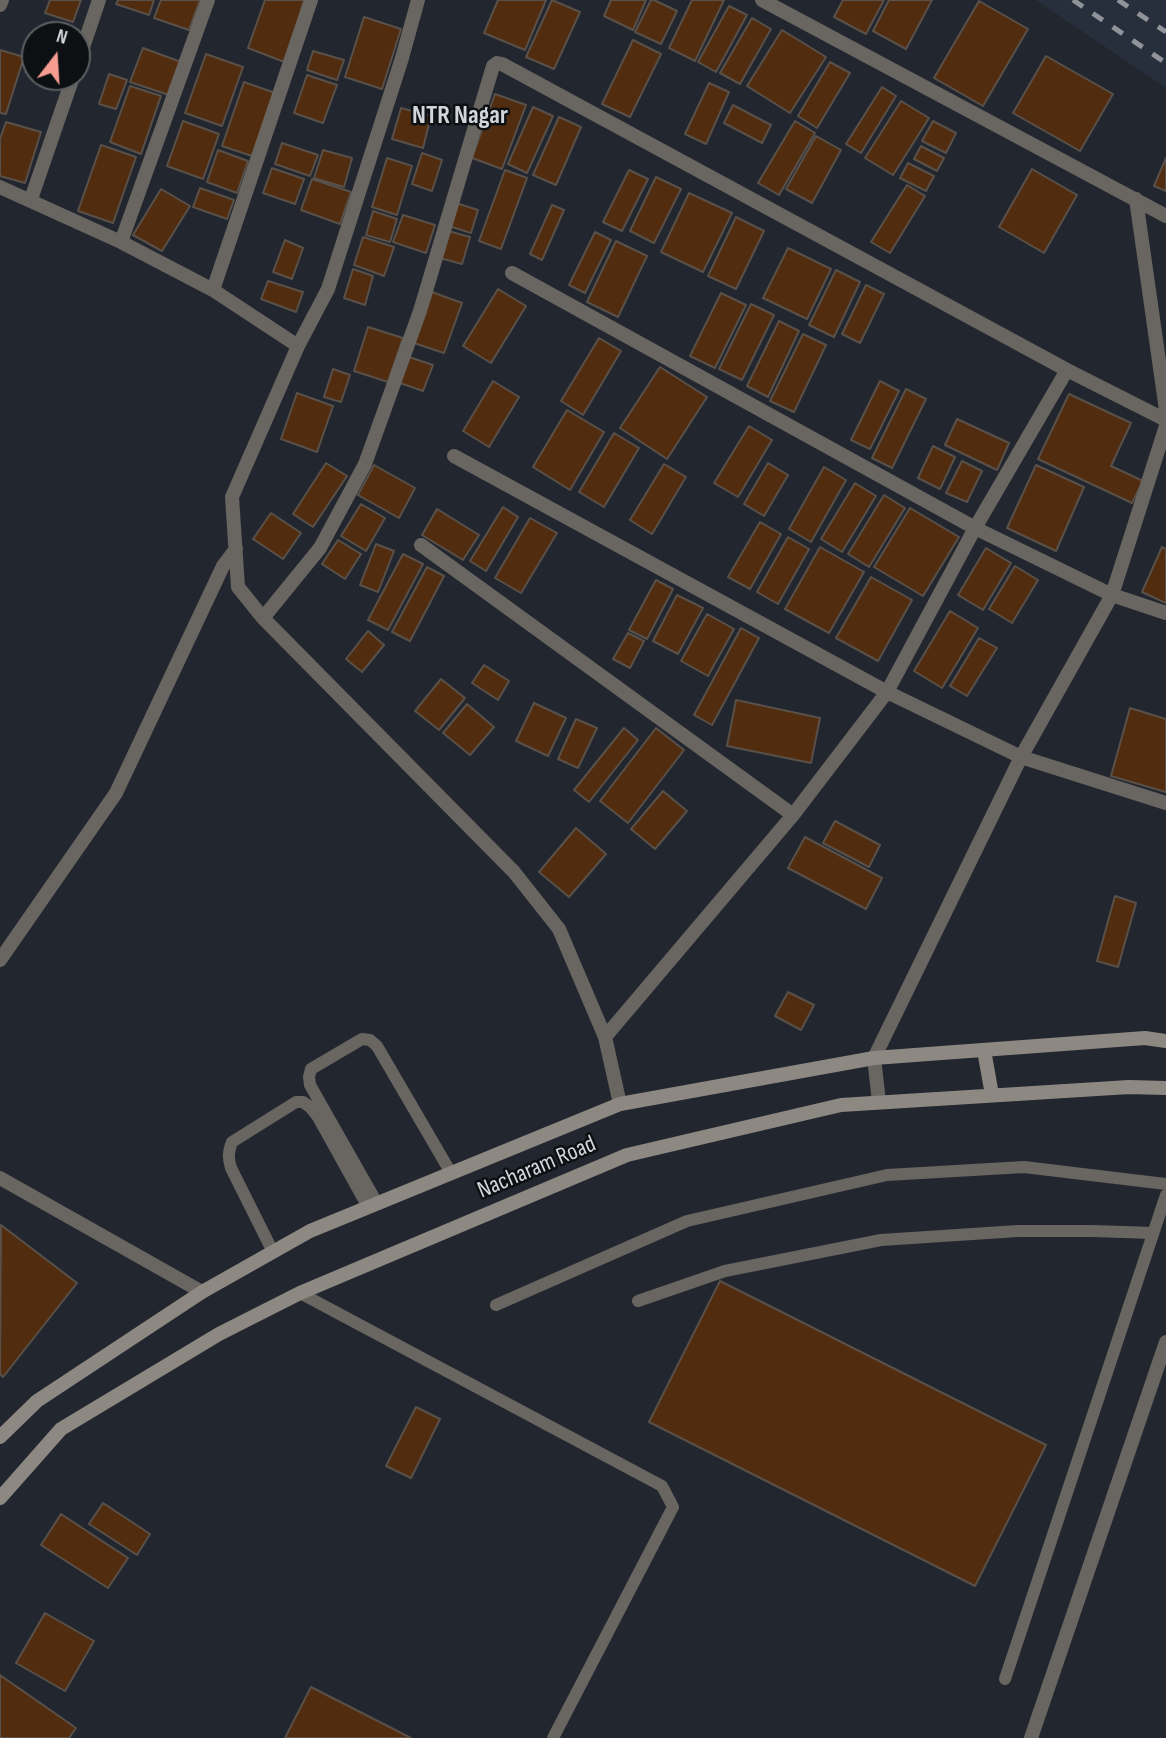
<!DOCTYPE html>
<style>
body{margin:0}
#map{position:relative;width:1166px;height:1738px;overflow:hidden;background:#22272f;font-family:"Sofia Sans Condensed",sans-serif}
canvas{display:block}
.north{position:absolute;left:21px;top:21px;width:70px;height:70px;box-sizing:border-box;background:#0d1013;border:2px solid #5c6063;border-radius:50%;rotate:17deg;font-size:19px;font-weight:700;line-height:28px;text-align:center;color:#d3d7dc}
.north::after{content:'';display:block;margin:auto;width:24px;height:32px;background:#f59d90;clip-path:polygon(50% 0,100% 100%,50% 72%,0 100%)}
</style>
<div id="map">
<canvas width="1166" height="1738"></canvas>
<div class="north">N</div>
</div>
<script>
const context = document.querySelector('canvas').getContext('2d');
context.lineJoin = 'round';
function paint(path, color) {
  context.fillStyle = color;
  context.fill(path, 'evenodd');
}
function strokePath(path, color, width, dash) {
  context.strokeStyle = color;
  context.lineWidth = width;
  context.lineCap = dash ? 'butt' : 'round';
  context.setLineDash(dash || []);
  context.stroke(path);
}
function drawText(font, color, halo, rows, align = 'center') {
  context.font = font + ' "Sofia Sans Condensed",sans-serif';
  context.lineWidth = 5;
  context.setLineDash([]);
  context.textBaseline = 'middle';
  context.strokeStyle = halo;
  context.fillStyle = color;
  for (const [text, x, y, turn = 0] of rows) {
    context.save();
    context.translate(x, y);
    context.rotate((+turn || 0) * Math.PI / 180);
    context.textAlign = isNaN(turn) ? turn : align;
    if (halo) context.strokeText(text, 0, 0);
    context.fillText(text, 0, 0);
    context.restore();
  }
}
paint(new Path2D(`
 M1036 0H1166V88Z`), '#272f3c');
const building = new Path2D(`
 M50 0H81L73 22 45 13Z
 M118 0H154L149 15 116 4Z
 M161 0H200L189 30 154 18Z
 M265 0H310L287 63 248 48Z
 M498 0H546L525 50 484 33Z
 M552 0 580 12 554 69 526 57Z
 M611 0H646L633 30 604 16Z
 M651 0H654L677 11 661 44 635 32Z
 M692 0H724L695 61 669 48Z
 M843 0H884L866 34 834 17Z
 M889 0H932L906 49 873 31Z
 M979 1 1028 29 983 106 934 78Z
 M729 6 747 15 716 72 698 62Z
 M364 17 401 29 382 89 345 77Z
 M752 18 771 29 740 84 720 73Z
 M782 30 826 57 790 113 747 86Z
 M633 40 661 54 630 117 602 104Z
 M143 48 181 62 169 95 130 82Z
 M0 50 24 57 6 114 0 113Z
 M313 51 344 60 337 80 307 70Z
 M206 54 243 67 222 126 185 113Z
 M1046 56 1113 94 1080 151 1013 113Z
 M830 62 850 73 817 128 798 116Z
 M109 74 127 80 116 109 99 104Z
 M307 75 337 85 323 123 294 113Z
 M244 82 275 93 252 156 222 146Z
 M709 83 729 92 706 144 685 134Z
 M130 86 161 96 141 154 110 142Z
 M882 87 896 96 861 153 846 144Z
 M495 94 526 105 502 169 472 158Z
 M901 101 929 118 893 175 865 158Z
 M733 105 771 125 762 143 724 123Z
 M533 107 553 116 527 173 508 164Z
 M401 108 431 116 423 148 392 139Z
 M559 117 581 127 556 185 533 175Z
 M183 121 219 134 203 179 167 166Z
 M795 121 815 133 779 195 758 183Z
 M933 121 956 133 946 153 922 141Z
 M6 122 41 132 25 183 0 176V139Z
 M816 136 841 150 812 203 786 189Z
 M282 143 318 155 310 176 275 164Z
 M101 145 136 157 113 223 78 211Z
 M921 146 944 158 937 171 914 159Z
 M218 150 248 161 237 193 207 182Z
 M323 150 352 158 344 187 314 178Z
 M422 153 442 160 432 191 412 184Z
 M387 158 412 166 397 215 372 207Z
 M1166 158V191L1154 186Z
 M908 163 934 176 926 191 900 178Z
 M272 168 304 179 295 204 263 193Z
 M1032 169 1077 195 1044 253 999 227Z
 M505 170 527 178 501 249 479 241Z
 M629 170 648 179 622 231 603 222Z
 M656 177 681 189 654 243 630 231Z
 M312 179 351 192 340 224 301 210Z
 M907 185 925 196 890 253 871 242Z
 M200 188 234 200 227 219 193 207Z
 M161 189 190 206 162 251 133 235Z
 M689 193 732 213 703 272 661 252Z
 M456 203 478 210 471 233 449 226Z
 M552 205 564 210 542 260 530 254Z
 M373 211 397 219 390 242 366 235Z
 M403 215 435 225 426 253 393 242Z
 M736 217 764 231 736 289 708 276Z
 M448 231 470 237 462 264 440 258Z
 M595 232 611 240 585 293 569 285Z
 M363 237 394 247 384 276 354 265Z
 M285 240 303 248 292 279 273 272Z
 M616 241 647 256 618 317 587 302Z
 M788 248 831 269 807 319 763 298Z
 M353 269 373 276 365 305 344 298Z
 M836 270 860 282 834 337 809 325Z
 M268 281 303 292 296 312 261 299Z
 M866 285 884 294 860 343 842 334Z
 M498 289 526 306 491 363 463 346Z
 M432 292 462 303 444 353 414 343Z
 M721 293 746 305 715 368 690 356Z
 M751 304 774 315 742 380 719 369Z
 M779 321 799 331 768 397 747 386Z
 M368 327 403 338 388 382 354 371Z
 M803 334 826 345 794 412 770 401Z
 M599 338 621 351 583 415 561 401Z
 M409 357 433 365 423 391 400 383Z
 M660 367 707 397 667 459 620 428Z
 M333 369 350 375 341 402 324 397Z
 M493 381 519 397 489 447 463 431Z
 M880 381 899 391 870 449 851 440Z
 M906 389 926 399 892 468 872 458Z
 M297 393 333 406 317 452 281 439Z
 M1069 394 1131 423 1111 466 1143 481 1132 503 1038 459Z
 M567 410 604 432 570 490 533 467Z
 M957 419 1009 443 997 470 945 445Z
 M749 426 772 440 738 497 714 483Z
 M614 433 639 448 604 507 579 492Z
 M933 446 955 457 940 489 918 478Z
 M962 461 982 471 967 502 946 493Z
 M326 463 347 476 313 527 293 514Z
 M768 463 788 475 764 516 744 504Z
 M664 464 686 477 652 534 630 520Z
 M374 465 415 488 399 518 358 495Z
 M1036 465 1084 487 1056 551 1007 528Z
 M824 467 846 480 811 542 789 529Z
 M855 483 876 496 842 552 821 539Z
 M884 495 905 508 869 567 848 554Z
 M361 504 385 518 366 551 341 536Z
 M503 507 518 517 486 571 470 561Z
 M910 508 959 537 923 596 874 567Z
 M437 509 479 535 463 560 422 535Z
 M271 513 301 533 283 559 253 539Z
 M530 518 557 533 521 593 495 578Z
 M760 522 781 534 750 589 728 577Z
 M788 537 809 549 778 604 757 592Z
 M338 540 361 554 345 579 322 564Z
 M376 544 394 551 378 592 360 585Z
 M820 547 864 572 829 633 785 609Z
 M1162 547 1166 549V603L1142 592Z
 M986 548 1011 563 983 610 958 595Z
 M403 554 423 564 388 630 368 620Z
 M1015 566 1038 580 1012 623 989 609Z
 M427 567 444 576 410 641 392 632Z
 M871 577 912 600 878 661 836 638Z
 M656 580 673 589 647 639 629 630Z
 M677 595 703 608 678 654 653 641Z
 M950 611 978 628 942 688 914 671Z
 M707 614 734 629 708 676 681 661Z
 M741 628 759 638 712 725 694 715Z
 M368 631 384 645 362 672 346 659Z
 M628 633 644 641 630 668 613 659Z
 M979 638 997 648 967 696 950 686Z
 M484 665 509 681 498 700 472 683Z
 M441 679 465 698 439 730 415 711Z
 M736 700 820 718 811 763 727 746Z
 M534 703 566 718 548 756 516 741Z
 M467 704 494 727 470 755 443 733Z
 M1130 708 1166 719V792L1111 776Z
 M576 719 597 728 578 768 558 759Z
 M624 728 638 740 589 802 574 790Z
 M656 728 684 750 628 823 600 801Z
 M663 791 687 811 655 849 631 829Z
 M835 821 880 845 869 867 823 843Z
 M576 828 606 854 569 897 539 872Z
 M805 837 882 878 866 909 788 868Z
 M1115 896 1136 903 1118 967 1097 961Z
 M788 992 814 1005 801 1030 775 1016Z
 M1 1225 77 1283 3 1377 0 1374Z
 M720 1281 1046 1445 975 1586 649 1422Z
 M416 1407 440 1419 411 1478 386 1466Z
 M103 1503 150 1534 137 1555 89 1524Z
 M61 1514 128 1558 108 1588 41 1545Z
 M45 1613 94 1641 65 1691 16 1663Z
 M0 1675 76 1728 69 1738H0Z
 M311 1687 411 1738H285Z`);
paint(building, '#512c0e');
strokePath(building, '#595049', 2);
strokePath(new Path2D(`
 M377 1203 310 1085 309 1077 311 1069 362 1039 370 1040 377 1046 451 1173
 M273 1252 231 1168C228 1158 228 1152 232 1142L296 1102H303L310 1107 318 1117 368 1207
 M300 1293 662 1486 673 1507 553 1738
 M638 1301 725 1271 881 1240 1018 1231H1092L1153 1233
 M496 1305 687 1221 887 1175 1024 1167 1166 1184
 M1005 1679 1166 1195`), '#696561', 12);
strokePath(new Path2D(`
 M418 0 402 58 328 289 298 346 232 497 238 587 263 618 514 872 559 929 605 1037 620 1104
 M762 0 1166 216
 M0 5 2 0
 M77 65 99 0
 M0 187 121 242 213 290 298 346
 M31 199 73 77
 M1136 199 1166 410
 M121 242 208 0
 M512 273 975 528 1112 595 1166 613
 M213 290 311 0
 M454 456 887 692 1021 757 1166 803
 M421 545 793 815
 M263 618 320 548 365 464 420 311 493 66 497 63 502 64 1067 370 1166 420
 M0 960 116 793 223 566 236 549
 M605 1037 793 815 887 692 975 528 1067 370
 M879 1102 874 1058 1021 757 1112 595 1166 426
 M0 1178 202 1292
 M1031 1738 1166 1342`), '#696561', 14);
strokePath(new Path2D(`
 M984 1050 992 1095
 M0 1437 37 1401 202 1292 310 1231 620 1104 874 1058 1145 1038 1166 1041
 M0 1498 61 1429 219 1334 300 1293 627 1155 841 1105 1129 1087 1166 1088`), '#8e8883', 14);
strokePath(new Path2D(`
 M1073 0 1166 63
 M1118 0 1166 32`), '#90949a', 5, [12, 12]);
drawText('24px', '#d3d7dc', '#0d1013', [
 ["Nacharam Road",537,1168,-23]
]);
drawText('bold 26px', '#d3d7dc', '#0d1013', [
 ["NTR Nagar",460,116]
]);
</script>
